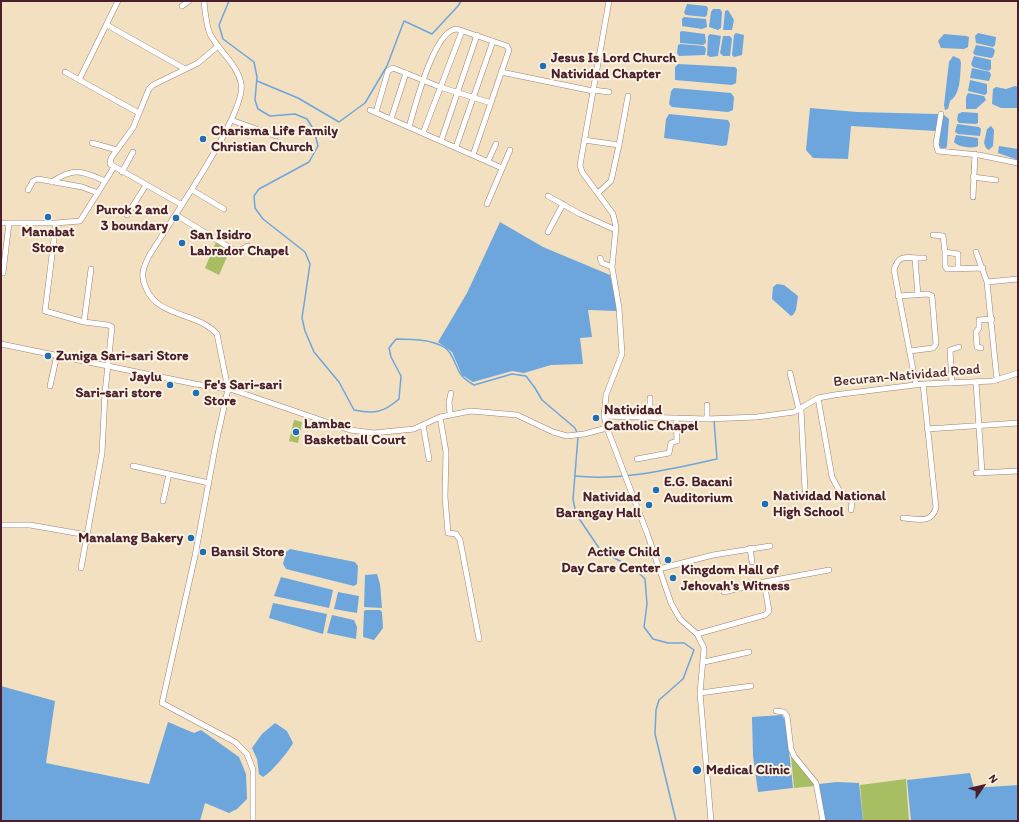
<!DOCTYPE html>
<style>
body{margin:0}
#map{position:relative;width:1019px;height:822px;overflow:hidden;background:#f3e0c1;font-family:Itim,sans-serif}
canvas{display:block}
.frame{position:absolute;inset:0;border:2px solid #4a1f2b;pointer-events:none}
.north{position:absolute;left:963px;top:766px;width:40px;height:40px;-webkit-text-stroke:3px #fcf5e5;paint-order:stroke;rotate:55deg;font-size:11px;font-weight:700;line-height:16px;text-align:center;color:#4a1f2b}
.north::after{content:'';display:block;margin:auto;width:14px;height:18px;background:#4a1f2b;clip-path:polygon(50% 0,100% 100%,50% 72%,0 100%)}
</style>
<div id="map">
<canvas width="1019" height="822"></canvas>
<div class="frame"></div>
<div class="north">N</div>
</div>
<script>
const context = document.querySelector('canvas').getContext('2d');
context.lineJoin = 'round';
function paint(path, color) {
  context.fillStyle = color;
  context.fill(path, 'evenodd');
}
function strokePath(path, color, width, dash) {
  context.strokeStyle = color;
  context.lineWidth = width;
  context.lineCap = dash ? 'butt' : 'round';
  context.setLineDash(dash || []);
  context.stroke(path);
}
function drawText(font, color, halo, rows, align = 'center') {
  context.font = font + ' Itim,sans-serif';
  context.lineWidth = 4;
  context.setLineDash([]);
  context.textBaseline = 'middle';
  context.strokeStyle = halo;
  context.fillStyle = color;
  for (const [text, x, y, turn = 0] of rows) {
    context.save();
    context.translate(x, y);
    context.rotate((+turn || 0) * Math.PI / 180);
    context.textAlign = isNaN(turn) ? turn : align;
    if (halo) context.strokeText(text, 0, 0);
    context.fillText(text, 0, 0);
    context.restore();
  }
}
paint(new Path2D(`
 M216 242 230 250 219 275 205 268Z
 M294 420 302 422 298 443 289 441Z
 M791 756 793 757 815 786 794 788Z
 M906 779 909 821H863L860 785Z`), '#a7be63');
paint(new Path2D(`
 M687 4 706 6 708 8 707 15 705 17 686 15 684 13Z
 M713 9H720L722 12 721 28 718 30 709 27 711 12Z
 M728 10 734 20 732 30H723L725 11Z
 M684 17 706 19 707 27 702 29 682 26V19Z
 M682 31 705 34 706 43 703 45 680 43V32Z
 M736 33 744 35 742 55 734 57 732 55 734 35Z
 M978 33 996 37 995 45 993 47 976 43 975 36Z
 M710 34 721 36 718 56 710 57 707 55 708 36Z
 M944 34 966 36 969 37 968 47 964 49 941 48 938 41Z
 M723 36H730L732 39 730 56H723L720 53Z
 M680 44 704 46 706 49 705 55 679 56 677 53 678 45Z
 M976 45 993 48 995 51 993 57 991 58 975 55 973 53Z
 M953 56 960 59 961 63C960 75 961 94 950 101L948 109 945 110 944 105 949 62Z
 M974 56 991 60V69L988 71 973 67 971 64Z
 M678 64 735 67 737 69 736 83 732 85 675 80V67Z
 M972 68 990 72 991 75 989 81 970 78Z
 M970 80 987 84V93L985 95 968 91Z
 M1015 86 1018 87V108H1001L992 104 993 89 996 87 1006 89Z
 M674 88 731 93 734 97 733 110 728 112 672 107 669 104 671 91Z
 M968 93 984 96 986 100 976 109H966V97Z
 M810 108 857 112 938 114 936 131 851 126 848 159 813 158 806 150Z
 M962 112 978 113V123L976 124 959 123 957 120 958 114Z
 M669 114 728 120 730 124 727 145 723 146 664 138 666 119Z
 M944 115 949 119 947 146 946 148H941L939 146 942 117Z
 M957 124 979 127 981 129 980 136 958 134 955 132Z
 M991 126 994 130 993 146 989 150 986 148 984 143 987 129Z
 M956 135 978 138V146C972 149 958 147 954 142Z
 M999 146 1018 149V160L998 153Z
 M500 222 543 247 610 275 618 311 588 310 592 337 580 338 583 364 551 365 524 373 512 371 473 382 462 375 452 352 438 342 467 293Z
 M777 284 784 285 798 296 796 310 793 315 791 316 772 299 773 287Z
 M290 549 355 562 358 566 357 584 354 586 286 569 283 564 286 552Z
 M377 574 380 584 382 608 364 607 365 575Z
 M281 577 333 590 329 608 274 596Z
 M338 592 359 596 357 613 334 609Z
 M273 603 327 614 323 634 269 618Z
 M366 610H380L382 612 383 628 374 640 363 637 364 611Z
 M332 615 354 620 357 627 356 639 327 633Z
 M1 686 55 701 46 763 149 784 168 722 194 733 201 730 239 757 246 774 247 799 237 809 229 813 205 803 200 821H1Z
 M782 715 786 722 793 788 758 792 753 756 752 717Z
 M275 723 287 731 293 743C289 751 271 773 263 777L259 774 257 759 252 748 262 734Z
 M970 773 974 788 1018 785V821H911L907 780Z
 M837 782 859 783 863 821H825L819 784Z`), '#6ca6dc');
strokePath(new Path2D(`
 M229 1 219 25 223 39 254 62 257 77 255 100 258 109 270 116 295 114 307 119 314 130 318 146 309 162 259 189 254 196 255 208 263 219 305 252 310 264 302 318 305 331 314 352 339 382 354 410C374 414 383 413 399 399L401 376 391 357 389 348 396 339C410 339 441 339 450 353 460 369 455 374 474 385L512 374 526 376 535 388 542 400 575 428 577 433
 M257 81 298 98 339 122 365 103 387 66 404 21 432 34 458 6 461 1
 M578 437 573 499 576 514 601 551 635 569 645 579 647 604 644 627 653 639 668 643H684L694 650 683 679 659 700 656 710 655 734 676 821
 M575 476C623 481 670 469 717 459L714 420`), '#6ca6dc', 1.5);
const minor = new Path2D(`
 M204 1C205 12 206 24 210 34 219 51 237 64 241 83 248 112 167 226 149 256 143 268 140 276 146 288 158 318 198 312 217 334L228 389 216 443 195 556 162 703 235 742 247 754 253 770V821
 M609 1 580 165 582 172 613 214 616 227 612 267 619 308 622 354 606 395 604 416 607 428 647 533 671 603 680 619 697 634 704 648 700 693 711 821
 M182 6 189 1
 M107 25 185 69
 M65 72 139 113 133 128 111 158 110 164 182 205
 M501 72 593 91
 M79 80 118 1
 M593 90 609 92
 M370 110 502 168
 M376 112 388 71 393 68 440 87 491 103
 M139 113 149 89 153 85 198 63 218 46
 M941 114 936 144 938 151 979 155 1018 163
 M391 119 406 73
 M231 120 276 136
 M409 127C415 107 434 29 457 29L507 46 509 50 473 155
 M423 133 462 31
 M584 140 619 145 628 96
 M441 141 477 35
 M92 143 117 150
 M456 147 493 41
 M488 161 496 144
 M122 172 133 152
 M973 177 996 180
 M52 182C74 167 82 171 105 181
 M28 190 33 181 38 179 82 187 98 193
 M192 190 224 209
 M598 193 611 181 619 145
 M548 196 580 214 616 230
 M973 197 975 154
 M487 204 510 150
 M127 215 146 185
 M176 215 237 252 248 246
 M1 223H56L80 221 114 167
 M56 223 45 311 84 322 108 325 112 327 105 393 102 453 81 568
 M548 232 563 204
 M933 235 943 236 945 252
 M976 252 987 282 997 380
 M600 258 602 263 612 267
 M915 259 918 295
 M958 269V254L945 252V266L947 269 983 268
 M3 273 9 223
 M987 282 1018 279
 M898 296 928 294 932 296 936 344 933 348 910 351
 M84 322 91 269
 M1 344 195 384 233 390 350 430 374 433 414 429 440 417 471 411 517 415 553 432 567 436 584 434 607 428
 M981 348 977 347 976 332 979 328V320L992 319
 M790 373 799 410
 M976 382 982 473
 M952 383 950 350 959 347
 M916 385 894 270C899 252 909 259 924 258
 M50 386 57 355
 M650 398V417
 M818 398 832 477 839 490 848 497 852 503 851 510
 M707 405V419
 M801 409 805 490
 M450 414 449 402 451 393
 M604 416 707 419 757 417 794 412 818 398 834 395 923 384 993 381 1018 373
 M440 417 446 452 445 497 448 533 456 534 460 540 479 639
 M423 425 429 459
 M927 429 1018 423
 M637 459 669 453 671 443 677 441 676 418
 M133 466 209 483
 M976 473 1018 471
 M163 501 169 474
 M903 518C918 519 931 524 936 508L923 384
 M1 525H30L87 535
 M750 548 752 562
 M659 569 713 555 770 546
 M764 582 829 570
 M697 634 765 615 769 611 764 582 724 592
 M704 662 749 652
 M700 693 751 686
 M776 711 784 712 787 716 791 749 794 756 816 783 823 821`);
strokePath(minor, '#9e8076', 6);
strokePath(minor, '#fff', 5);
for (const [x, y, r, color] of [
 [543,66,4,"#1f6fb2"],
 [203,139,4,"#1f6fb2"],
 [48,217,4,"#1f6fb2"],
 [176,218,4,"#1f6fb2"],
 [182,243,4,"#1f6fb2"],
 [48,356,4,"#1f6fb2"],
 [170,385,4,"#1f6fb2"],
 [196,393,4,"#1f6fb2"],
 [596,418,4,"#1f6fb2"],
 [296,432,4,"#1f6fb2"],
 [656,490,4,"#1f6fb2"],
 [765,504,4,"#1f6fb2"],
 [649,505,4,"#1f6fb2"],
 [191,538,4,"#1f6fb2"],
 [203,552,4,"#1f6fb2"],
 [668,560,4,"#1f6fb2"],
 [673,578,4,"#1f6fb2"],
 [697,770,5,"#1f6fb2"]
]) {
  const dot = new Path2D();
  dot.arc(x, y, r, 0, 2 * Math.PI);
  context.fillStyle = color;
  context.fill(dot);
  strokePath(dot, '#fcf5e5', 1.5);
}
drawText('bold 14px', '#4a1f2b', '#fcf5e5', [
 ["Jesus Is Lord Church",551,58],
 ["Natividad Chapter",551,74],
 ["Charisma Life Family",211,131],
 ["Christian Church",211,147],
 ["Purok 2 and",168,210,"right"],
 ["3 boundary",168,226,"right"],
 ["Manabat",48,232,"center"],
 ["Store",48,248,"center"],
 ["San Isidro",190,235],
 ["Labrador Chapel",190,251],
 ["Zuniga Sari-sari Store",56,356],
 ["Jaylu",162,377,"right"],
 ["Sari-sari store",162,393,"right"],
 ["Fe's Sari-sari",204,385],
 ["Store",204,401],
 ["Natividad",604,410],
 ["Catholic Chapel",604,426],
 ["Lambac",304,424],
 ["Basketball Court",304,440],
 ["E.G. Bacani",664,482],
 ["Auditorium",664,498],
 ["Natividad National",773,496],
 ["High School",773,512],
 ["Natividad",641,497,"right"],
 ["Barangay Hall",641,513,"right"],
 ["Manalang Bakery",183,538,"right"],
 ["Bansil Store",211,552],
 ["Active Child",660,552,"right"],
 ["Day Care Center",660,568,"right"],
 ["Kingdom Hall of",681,570],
 ["Jehovah's Witness",681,586],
 ["Medical Clinic",706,770]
], 'left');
drawText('14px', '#4a1f2b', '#fcf5e5', [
 ["Becuran-Natividad Road",907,376,-5]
]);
</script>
